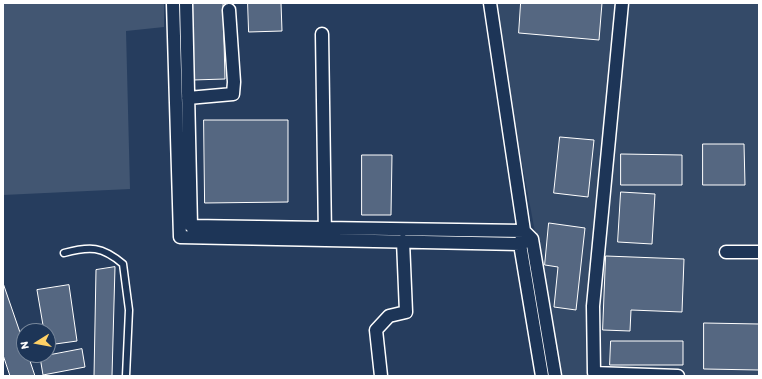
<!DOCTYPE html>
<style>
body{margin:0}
#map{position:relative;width:762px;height:379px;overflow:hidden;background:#263d5e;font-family:Itim,sans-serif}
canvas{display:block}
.frame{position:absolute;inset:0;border:4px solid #fff;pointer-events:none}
.north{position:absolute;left:16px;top:323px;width:40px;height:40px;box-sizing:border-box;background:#1d3557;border:1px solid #77869a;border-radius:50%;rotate:259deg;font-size:11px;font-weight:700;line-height:16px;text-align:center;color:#fff}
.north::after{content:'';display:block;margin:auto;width:14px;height:18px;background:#ffd166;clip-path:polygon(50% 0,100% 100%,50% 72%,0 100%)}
</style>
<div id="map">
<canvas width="762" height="379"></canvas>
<div class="frame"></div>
<div class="north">N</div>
</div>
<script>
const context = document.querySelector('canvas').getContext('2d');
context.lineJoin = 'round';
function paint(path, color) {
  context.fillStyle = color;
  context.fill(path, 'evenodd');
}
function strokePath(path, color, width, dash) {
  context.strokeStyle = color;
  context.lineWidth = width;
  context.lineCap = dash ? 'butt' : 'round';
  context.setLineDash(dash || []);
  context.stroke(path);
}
paint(new Path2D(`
 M492 3H759V376H562Z`), '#344a68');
paint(new Path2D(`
 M3 3H164V27L126 31 130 189 3 195Z`), '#425672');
const building = new Path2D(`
 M190 3H223L225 79 193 80Z
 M248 3H281L282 31 249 32Z
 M521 3H602L599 40 519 33Z
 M204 120H288V202L205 203Z
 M560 137 594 140 588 197 554 193Z
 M703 144H744L745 185H703Z
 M621 154 682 155V185H621Z
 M362 155H392L391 215H362Z
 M621 192 655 194 652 244 618 242Z
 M549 223 585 228 576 310 554 307 558 267 545 265Z
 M606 256 684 259 682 312 631 310 630 331 603 330Z
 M115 267 112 376H94L96 270Z
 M3 283 24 344V355H28L35 376H10L3 355Z
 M69 285 77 341 48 345V331H44L37 290Z
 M704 323 759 324V370L704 369Z
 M611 341H683V365H610Z
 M82 349 85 367 43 375 40 357Z`);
paint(building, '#556781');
strokePath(building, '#fff', 1);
const lane = new Path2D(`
 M64 253C90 246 102 246 123 264L129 310 126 376`);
const street = new Path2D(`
 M173 3 180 237 520 244 532 239
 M186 3 191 226 524 231 532 239 555 376
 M490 3 524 231 520 244 542 376
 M622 3 593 306 594 373 678 376
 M322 34 325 236
 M188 98 233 94 234 82 229 10
 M726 252H759
 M381 376 376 330 389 316 406 312 403 241`);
strokePath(lane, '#fff', 9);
strokePath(street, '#fff', 15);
strokePath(lane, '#1d3557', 6);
strokePath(street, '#1d3557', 12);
</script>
